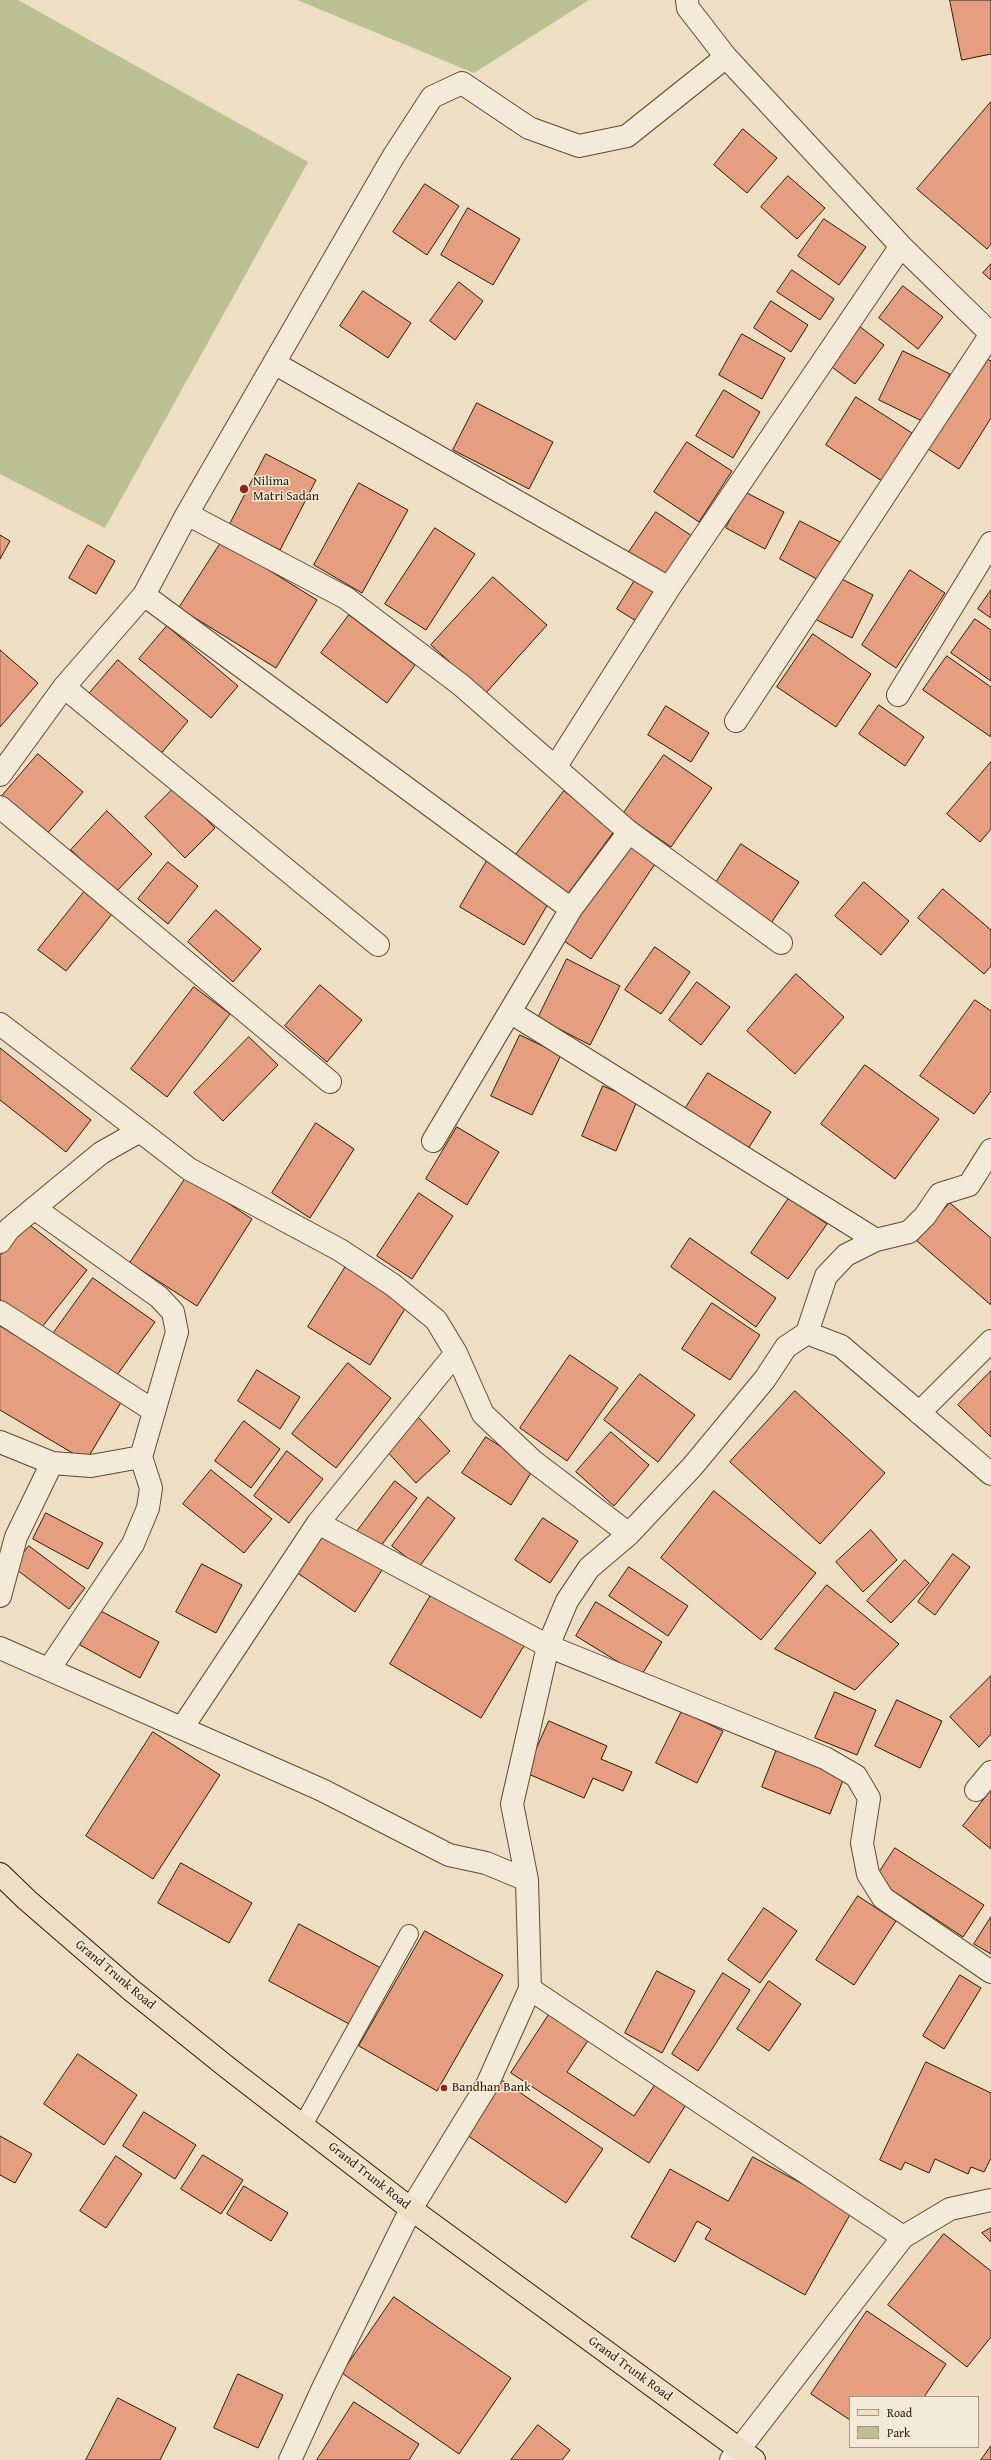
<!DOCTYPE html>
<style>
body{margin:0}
#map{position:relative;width:991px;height:2460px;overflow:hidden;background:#eedfc4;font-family:"Gentium Book Plus",serif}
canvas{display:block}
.legend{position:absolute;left:849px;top:2396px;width:130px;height:52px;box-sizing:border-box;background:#f4ead9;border:1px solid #a59783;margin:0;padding:5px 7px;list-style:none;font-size:12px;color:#2e1b01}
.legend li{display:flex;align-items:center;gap:8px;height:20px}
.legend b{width:20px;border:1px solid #a59783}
</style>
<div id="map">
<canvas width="991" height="2460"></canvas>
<ul class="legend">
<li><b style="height:5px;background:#eedfc4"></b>Road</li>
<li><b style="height:11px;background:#bbc192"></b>Park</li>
</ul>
</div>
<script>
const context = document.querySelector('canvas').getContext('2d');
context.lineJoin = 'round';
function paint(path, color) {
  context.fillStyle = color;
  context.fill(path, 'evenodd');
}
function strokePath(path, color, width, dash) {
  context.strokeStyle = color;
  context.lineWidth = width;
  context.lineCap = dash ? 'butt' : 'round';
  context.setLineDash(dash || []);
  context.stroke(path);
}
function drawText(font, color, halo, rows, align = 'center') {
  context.font = font + ' "Gentium Book Plus",serif';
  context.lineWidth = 3;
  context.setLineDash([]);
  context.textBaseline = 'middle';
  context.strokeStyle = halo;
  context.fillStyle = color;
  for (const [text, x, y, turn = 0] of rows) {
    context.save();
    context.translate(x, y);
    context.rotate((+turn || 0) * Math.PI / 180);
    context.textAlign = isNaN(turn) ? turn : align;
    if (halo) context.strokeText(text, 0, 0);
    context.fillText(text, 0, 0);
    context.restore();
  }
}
paint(new Path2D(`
 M0 0H18L308 162 105 528 0 474Z
 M297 0H589L474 73Z`), '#bbc192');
const building = new Path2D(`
 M950 0H991V54L962 60Z
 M991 102V244L987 249 917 189Z
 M743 129 777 158 747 193 714 165Z
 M788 176 825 208 797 239 761 207Z
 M425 184 459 206 427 255 393 232Z
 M468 208 520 239 493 285 441 255Z
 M824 219 866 247 839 285 798 256Z
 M991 264V280L983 273Z
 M792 270 834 299 820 320 777 292Z
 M459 282 483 301 455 340 430 321Z
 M903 286 943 317 918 349 879 318Z
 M363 291 411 323 388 358 340 326Z
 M771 301 808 325 791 352 754 328Z
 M855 323 884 345 855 384 825 362Z
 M742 334 785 358 762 399 719 375Z
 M903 351 950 374 926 423 879 400Z
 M985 358 991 361V418L959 469 928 449Z
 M724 390 760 412 733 458 696 436Z
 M856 397 912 433 882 481 826 445Z
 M477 403 553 442 529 489 453 450Z
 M687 442 732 471 699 522 654 492Z
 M266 454 316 480 280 550 230 524Z
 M359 483 408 510 362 593 314 565Z
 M745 492 784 512 765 549 726 528Z
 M656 512 692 536 666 576 629 552Z
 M800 521 844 544 824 583 780 559Z
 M435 528 475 554 426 630 385 604Z
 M0 535 10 541 0 559Z
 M222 541 317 600 276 668 179 608Z
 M88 545 115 561 96 594 69 578Z
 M910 570 945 593 896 668 862 645Z
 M836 576 873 595 852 638 815 619Z
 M493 577 547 625 485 694 431 645Z
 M637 577 656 590 636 621 617 609Z
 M991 590V618L978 609Z
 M349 615 415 665 387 703 321 653Z
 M975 619 991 630V681L951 653Z
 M167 626 238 686 211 718 139 659Z
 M813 634 871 674 836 727 777 687Z
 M0 650 38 683 0 727Z
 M947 656 991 687V737L923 690Z
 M118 660 188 721 159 756 88 695Z
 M879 705 924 737 905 766 859 734Z
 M666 706 709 733 691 762 648 735Z
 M38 754 83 792 46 835 2 796Z
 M664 755 712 788 671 847 623 814Z
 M991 762V829L980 842 947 814Z
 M175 787 215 828 185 858 145 817Z
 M564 791 615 830 567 895 515 856Z
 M107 811 152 854 116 892 71 850Z
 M629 842 657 861 591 959 564 941Z
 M741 844 799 882 771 923 715 884Z
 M488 859 552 897 524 945 460 907Z
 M168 862 198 886 168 924 138 899Z
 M864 882 909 921 881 955 835 916Z
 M943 889 991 930V966L984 974 918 918Z
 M84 892 112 914 66 971 38 950Z
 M216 910 261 949 233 982 188 942Z
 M655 947 690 972 661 1014 625 990Z
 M567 959 620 986 590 1045 538 1018Z
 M796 974 844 1017 795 1074 747 1031Z
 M697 982 730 1007 701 1045 669 1020Z
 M320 985 362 1020 327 1062 285 1026Z
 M194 987 230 1014 167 1097 131 1069Z
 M975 1000 991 1011V1091L974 1114 920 1076Z
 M520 1035 561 1055 532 1115 491 1096Z
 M249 1037 278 1065 223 1121 194 1093Z
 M0 1048 91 1120 66 1152 0 1100Z
 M865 1065 939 1119 895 1179 821 1124Z
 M708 1073 771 1112 748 1149 685 1109Z
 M603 1086 637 1101 616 1151 582 1136Z
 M316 1123 354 1149 310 1218 272 1193Z
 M457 1127 499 1152 467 1205 426 1179Z
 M187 1176 252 1219 197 1306 130 1263Z
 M419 1193 453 1216 412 1279 377 1256Z
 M789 1198 827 1224 788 1279 751 1253Z
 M950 1203 991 1238V1305L917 1241Z
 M26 1222 87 1270 38 1332 0 1302V1256Z
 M690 1238 776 1298 756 1327 671 1267Z
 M346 1266 408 1304 370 1365 308 1327Z
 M93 1278 155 1322 112 1382 50 1338Z
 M712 1303 760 1335 730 1380 682 1349Z
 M0 1326 123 1399 86 1461 0 1410Z
 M570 1355 618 1388 567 1461 520 1428Z
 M348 1363 391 1398 336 1468 292 1434Z
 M257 1370 300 1397 280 1429 238 1401Z
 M991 1371V1437L958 1405Z
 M640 1374 695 1415 658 1462 604 1420Z
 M795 1391 885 1473 820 1544 730 1462Z
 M417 1416 450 1451 416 1483 384 1448Z
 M244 1421 280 1449 251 1488 215 1461Z
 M611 1432 649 1465 614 1506 576 1472Z
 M486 1437 534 1468 511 1505 462 1473Z
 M287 1451 323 1479 289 1523 254 1496Z
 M211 1470 272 1519 244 1553 183 1504Z
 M395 1481 417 1498 377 1551 355 1534Z
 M714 1491 816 1573 761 1640 661 1558Z
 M428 1497 455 1518 419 1567 392 1546Z
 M46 1513 103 1543 88 1569 33 1539Z
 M543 1518 578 1541 550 1583 515 1560Z
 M320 1529 382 1570 355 1612 293 1570Z
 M871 1530 897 1560 863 1592 836 1562Z
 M29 1546 85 1588 69 1609 13 1567Z
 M953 1554 970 1567 935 1615 918 1602Z
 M905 1560 929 1583 891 1623 867 1601Z
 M202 1564 242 1585 216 1633 176 1612Z
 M629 1567 688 1606 668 1636 609 1596Z
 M827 1585 899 1644 855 1690 775 1649Z
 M434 1590 525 1644 481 1718 390 1664Z
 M596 1602 662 1642 641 1676 576 1636Z
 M99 1610 159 1642 140 1678 80 1645Z
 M991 1676V1734L979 1747 950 1717Z
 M835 1692 876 1710 857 1755 815 1738Z
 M897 1700 942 1721 920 1768 875 1746Z
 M682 1711 723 1731 697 1783 656 1763Z
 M549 1721 607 1746 601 1759 632 1772 623 1791 593 1778 584 1798 526 1773Z
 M153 1732 220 1775 153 1879 86 1836Z
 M777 1749 845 1775 830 1814 762 1787Z
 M991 1790V1849L963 1826Z
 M895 1848 984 1905 963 1937 875 1879Z
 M181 1863 252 1903 229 1943 158 1903Z
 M858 1896 896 1921 854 1985 816 1960Z
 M764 1908 797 1931 760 1983 728 1960Z
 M991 1917V1954L974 1944Z
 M299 1924 381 1968 351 2025 269 1981Z
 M425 1931 503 1975 437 2091 359 2046Z
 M657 1971 695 1991 662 2053 625 2033Z
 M723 1973 750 1990 698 2071 672 2054Z
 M960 1975 981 1988 944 2049 923 2036Z
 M769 1981 801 2004 769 2051 737 2029Z
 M550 2013 589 2039 567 2072 634 2116 656 2083 687 2103 649 2163 511 2073Z
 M78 2054 137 2095 104 2145 44 2104Z
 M926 2062 991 2093V2158L984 2172 971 2167 968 2174 935 2159 929 2173 905 2162 901 2170 880 2160Z
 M500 2079 603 2149 566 2203 464 2133Z
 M144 2112 196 2145 175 2179 123 2146Z
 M0 2136 32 2154 15 2183 0 2175Z
 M203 2155 243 2180 221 2214 181 2189Z
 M116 2156 142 2174 106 2228 80 2211Z
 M753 2157 852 2211 805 2295 705 2239 711 2229 697 2221 675 2262 631 2237 670 2169 728 2201Z
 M244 2186 288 2213 271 2241 227 2214Z
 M991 2228V2242L982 2233Z
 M944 2234 991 2271V2337L967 2367 888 2305Z
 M394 2297 511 2378 459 2454 342 2373Z
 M867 2311 946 2364 924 2397H850V2420L811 2394Z
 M238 2374 283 2395 258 2448 214 2428Z
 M118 2398 176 2428 160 2460H86Z
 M354 2402 419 2444 409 2460H317Z
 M538 2425 570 2450 562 2460H511Z
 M991 2446V2460H981Z`);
paint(building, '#e59f80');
strokePath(building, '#2e1b01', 1);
const lane = new Path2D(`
 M303 2125 409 1934`);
const street = new Path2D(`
 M726 57 901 246 991 334
 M274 363 669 588
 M187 514 346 598 461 685 629 832 781 943
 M144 595 571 909
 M64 687 378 945
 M898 695 991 543
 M736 721 991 334
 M556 766 669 588 901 246
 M0 775 64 687 144 595 187 514 393 157 432 97 462 83 529 128 579 146 627 136 726 57 688 8 687 0
 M0 807 330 1082
 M510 1012 876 1240
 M0 1024 140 1131
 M433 1141 571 909 629 832
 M34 1208 159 1297 173 1312 177 1332 141 1457 151 1488 148 1508 133 1544 49 1669
 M0 1242 9 1229 101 1153 140 1131 189 1169 340 1250 393 1285 436 1320 456 1353 483 1414 533 1461 629 1534
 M0 1312 154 1411
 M807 1333 826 1276 846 1255 876 1240 909 1232 925 1216 940 1194 969 1185 991 1150
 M919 1413 991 1341
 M0 1442 52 1463 91 1466 141 1457
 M318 1523 548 1646 825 1758 856 1776 869 1798 862 1843 868 1874 883 1898 991 1972
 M0 1596 16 1537 52 1463
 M0 1648 322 1790 449 1855 486 1863 527 1880
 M182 1728 318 1523 456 1353
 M976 1790 991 1772
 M530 1989 903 2237
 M290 2460 323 2388 411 2209 487 2085 530 1989 527 1880 512 1804 548 1646 567 1601 589 1568 629 1534 692 1467 765 1379 786 1347 807 1333 841 1346 991 1474
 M731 2460 903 2237 950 2209 991 2200`);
const primary = new Path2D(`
 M0 1874 27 1900 131 1990 228 2068 411 2209 754 2460`);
strokePath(lane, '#5e4c32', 20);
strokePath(street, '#5e4c32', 24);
strokePath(primary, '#2e1b01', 24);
strokePath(lane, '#f4ead9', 18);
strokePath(street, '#f4ead9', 22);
strokePath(primary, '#eedfc4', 22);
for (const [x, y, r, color] of [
 [244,489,5,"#8f2418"],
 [444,2088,4,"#8f2418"]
]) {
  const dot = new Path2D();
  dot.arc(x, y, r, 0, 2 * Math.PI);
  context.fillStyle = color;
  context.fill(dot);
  strokePath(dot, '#f4ead9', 1.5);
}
drawText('13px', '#2e1b01', '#f4ead9', [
 ["Nilima",253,482],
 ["Matri Sadan",253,497],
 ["Bandhan Bank",452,2088]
], 'left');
drawText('13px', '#2e1b01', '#f4ead9', [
 ["Grand Trunk Road",115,1975,40],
 ["Grand Trunk Road",369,2176,38],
 ["Grand Trunk Road",630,2369,36]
]);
</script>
